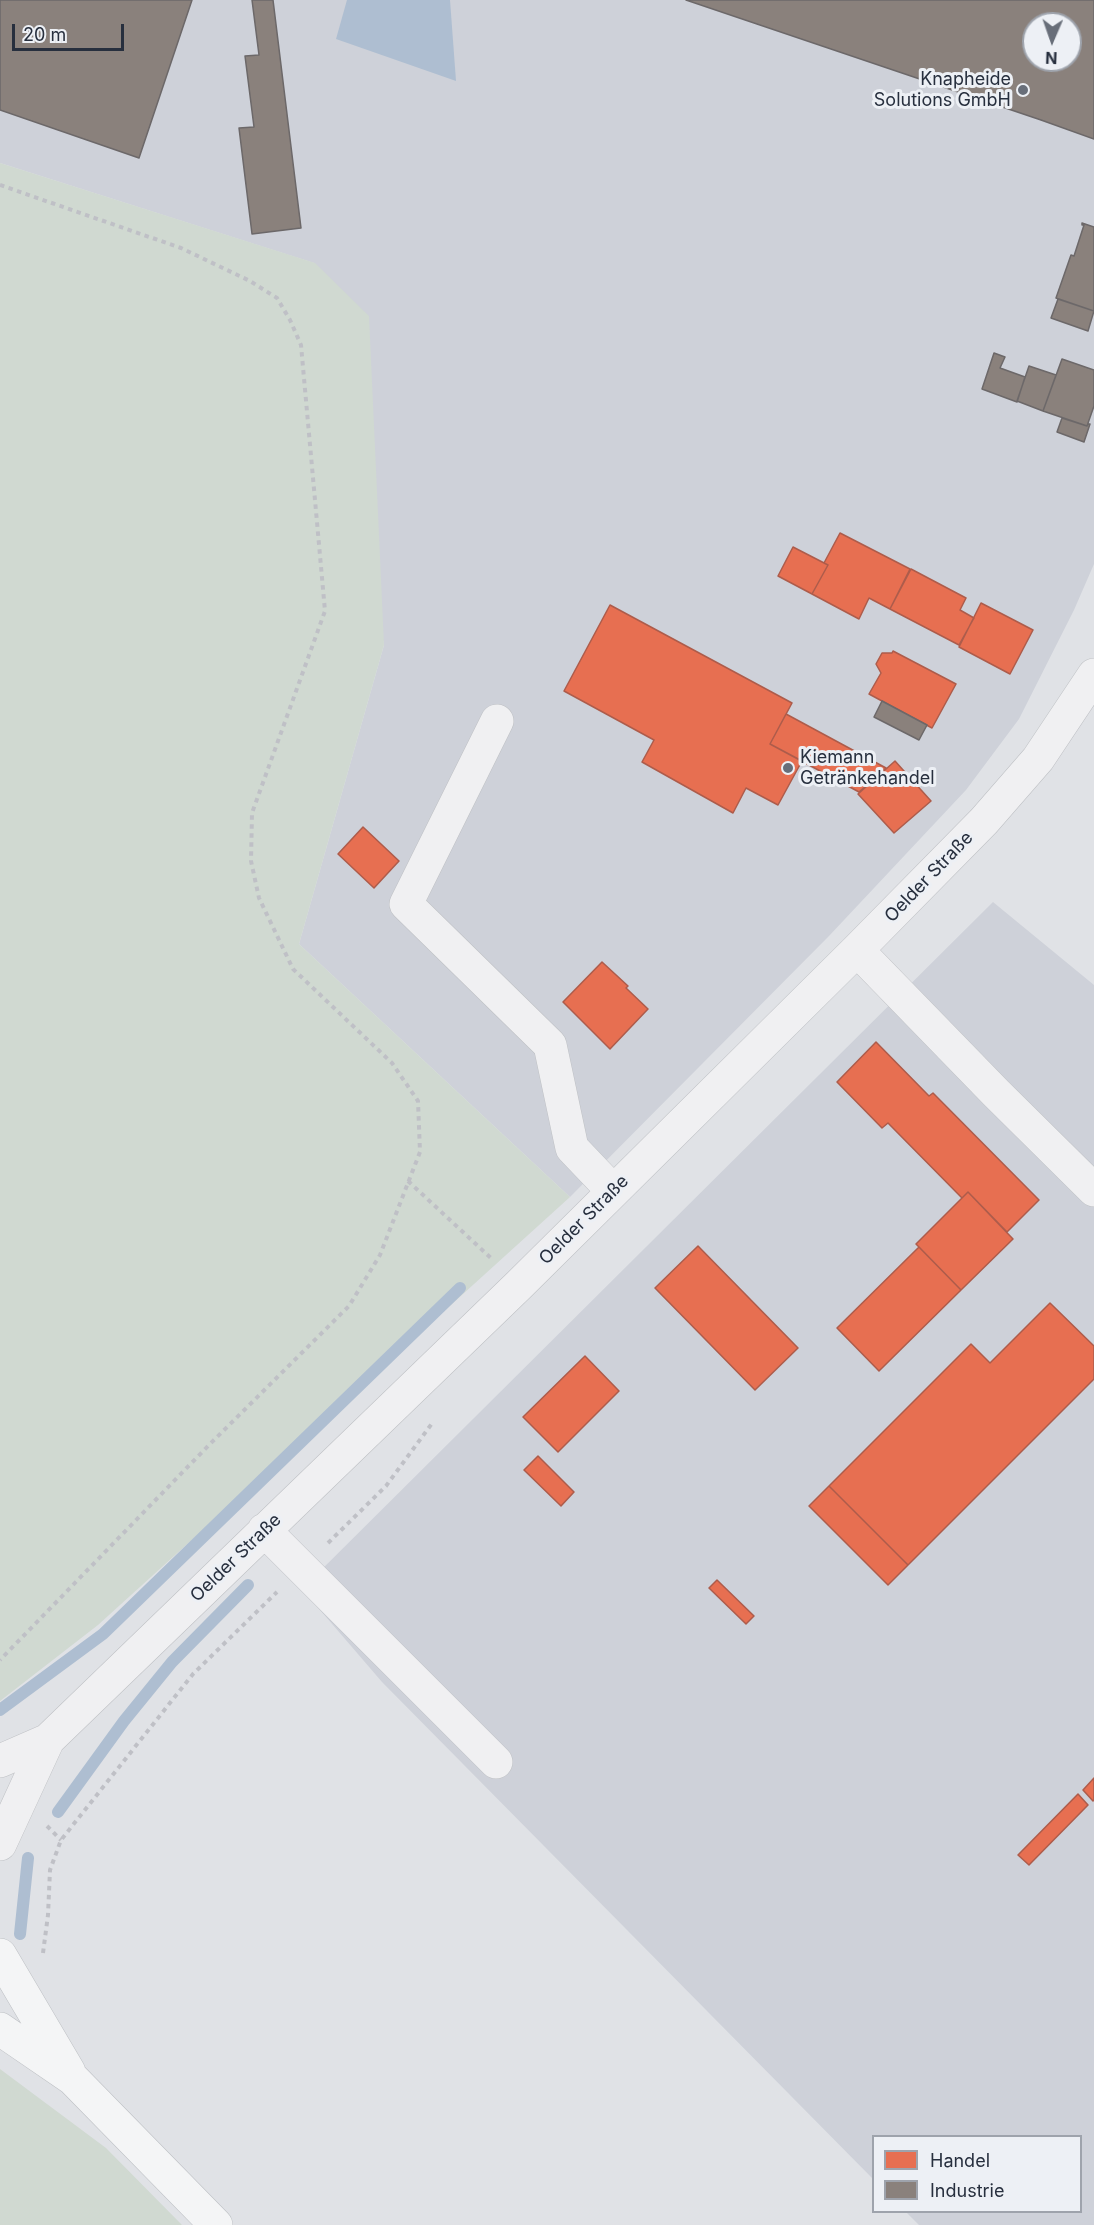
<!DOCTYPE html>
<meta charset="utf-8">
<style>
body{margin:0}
#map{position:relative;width:1094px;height:2225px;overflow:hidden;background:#e0e2e6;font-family:Inter,sans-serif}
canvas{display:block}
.legend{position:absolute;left:872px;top:2135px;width:210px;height:78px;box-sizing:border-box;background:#edf0f5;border:2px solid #9ea3ac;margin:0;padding:8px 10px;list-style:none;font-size:18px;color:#272f3e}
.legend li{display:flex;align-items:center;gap:12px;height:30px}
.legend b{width:30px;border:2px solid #9ea3ac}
.north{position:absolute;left:1022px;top:12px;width:60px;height:60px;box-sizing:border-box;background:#edf0f5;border:2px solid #9ea3ac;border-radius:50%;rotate:182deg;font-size:16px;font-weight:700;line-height:24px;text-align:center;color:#272f3e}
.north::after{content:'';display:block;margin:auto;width:21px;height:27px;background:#686e79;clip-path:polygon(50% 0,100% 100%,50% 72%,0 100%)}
.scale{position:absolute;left:12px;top:24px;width:112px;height:27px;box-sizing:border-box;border:3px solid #272f3e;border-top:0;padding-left:8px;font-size:18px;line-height:21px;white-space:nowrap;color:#272f3e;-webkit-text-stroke:4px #edf0f5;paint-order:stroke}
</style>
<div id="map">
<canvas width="1094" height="2225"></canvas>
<ul class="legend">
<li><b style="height:16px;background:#e76f51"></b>Handel</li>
<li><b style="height:16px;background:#8a817c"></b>Industrie</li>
</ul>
<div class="north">N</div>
<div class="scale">20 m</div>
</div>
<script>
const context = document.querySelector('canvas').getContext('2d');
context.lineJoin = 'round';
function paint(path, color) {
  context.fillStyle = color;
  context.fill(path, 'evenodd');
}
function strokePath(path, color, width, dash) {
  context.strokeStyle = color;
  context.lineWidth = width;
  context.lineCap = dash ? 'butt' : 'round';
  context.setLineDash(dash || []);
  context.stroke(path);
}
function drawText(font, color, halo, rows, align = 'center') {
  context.font = font + ' Inter,sans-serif';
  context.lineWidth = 6;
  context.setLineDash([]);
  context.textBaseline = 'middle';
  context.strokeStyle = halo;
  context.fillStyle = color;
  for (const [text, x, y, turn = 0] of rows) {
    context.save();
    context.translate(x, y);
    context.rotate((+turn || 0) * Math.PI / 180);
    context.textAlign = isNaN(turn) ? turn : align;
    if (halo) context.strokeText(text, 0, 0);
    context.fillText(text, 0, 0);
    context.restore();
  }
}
paint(new Path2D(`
 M0 0H1094V564L1074 610 1019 719 966 790 829 936 570 1197 299 944 384 645 314 263 0 163ZM1034 24H1070V60H1034Z
 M993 902 1094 985V2225H919L906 2212H1080V2136H874L873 2179 382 1682 302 1589Z`), '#ced1d9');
paint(new Path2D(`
 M0 163 315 263 369 316 384 645 299 944 570 1197 98 1625 0 1701Z
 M0 2069 106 2148 182 2225H0Z`), '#d0d9d1');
paint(new Path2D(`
 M347 0H450L456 81 336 39Z`), '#aebed1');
const shops = new Path2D(`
 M840 533 910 569 890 609 869 598 859 619 812 594 828 565 824 563Z
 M793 547 828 565 812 594 778 576Z
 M911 569 966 598 960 610 974 618 959 645 890 609Z
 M981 603 1033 630 1010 674 959 647Z
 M610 605 792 703 770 744 802 761 778 805 746 788 733 813 642 762 654 740 564 691Z
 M893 651 956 684 932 728 869 694 881 673 876 664 882 653H892Z
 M786 714 886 768 859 792 770 744Z
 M895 761 931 801 894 833 858 794Z
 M363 827 399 861 374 888 338 854Z
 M602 962 628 986 626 988 648 1009 610 1049 563 1002Z
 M876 1042 929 1096 933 1093 1039 1200 1007 1232 968 1192 962 1198 888 1123 882 1128 837 1082Z
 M968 1192 1013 1239 961 1290 916 1244Z
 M698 1246 798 1348 755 1390 655 1288Z
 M919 1247 961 1290 879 1371 837 1328Z
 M1050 1303 1094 1346V1379L908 1565 829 1486 971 1344 990 1363Z
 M585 1356 619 1391 558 1452 523 1417Z
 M538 1456 574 1492 561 1506 524 1470Z
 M829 1486 908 1565 888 1585 809 1506Z
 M717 1580 754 1616 746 1624 709 1588Z
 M1094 1778V1800L1093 1801 1083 1790Z
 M1078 1794 1088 1805 1029 1865 1018 1855Z`);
paint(shops, '#e76f51');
strokePath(shops, '#ad5c4b', 1.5);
const industry = new Path2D(`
 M0 0H192L139 158 0 110Z
 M252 0H273L301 228 252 234 239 128 254 127 245 56 259 55Z
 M686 0H1094V139L1041 120ZM1034 24H1070V60H1034Z
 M1082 223 1094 227V311L1056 298 1071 255 1074 256 1084 225H1082Z
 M1058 299 1094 311 1088 331 1051 318Z
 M994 353 1005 357 1000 368 1025 377 1017 402 982 389Z
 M1062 359 1094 370V406L1087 426 1043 411Z
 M1029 366 1056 375 1043 411 1017 401Z
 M1062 418 1087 426 1088 424H1090L1084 442 1057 432Z
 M882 701 927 725 919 740 874 717Z`);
paint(industry, '#8a817c');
strokePath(industry, '#6c6869', 1.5);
strokePath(new Path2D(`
 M0 1710 103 1634 460 1288
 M58 1812 124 1721 172 1662 248 1585
 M20 1934 28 1858`), '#aebed1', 12);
const minor = new Path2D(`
 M497 721 406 904 550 1045 572 1148 613 1191
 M857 950 996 1093 1094 1190
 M264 1530 496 1762
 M0 1761 48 1740 519 1285 857 950 984 821 1038 759 1094 675
 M0 1844 48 1740`);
const major = new Path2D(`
 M0 1955 69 2072
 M0 2029 73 2079 216 2225`);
strokePath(minor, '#bec0c4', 34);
strokePath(major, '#bcbfc3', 34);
strokePath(new Path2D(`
 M0 185 181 248 250 281 277 298 290 320 301 345 325 611 252 813 251 861 259 898 293 969 392 1063 418 1101 420 1152 380 1255 349 1306 209 1445 0 1660
 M408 1181 493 1260
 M328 1543 386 1486 433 1422
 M47 1826 61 1840
 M43 1953 48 1915 50 1870 61 1840 193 1674 277 1592`), '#bfc0c6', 4, [4.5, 4.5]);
strokePath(minor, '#f0f0f2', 33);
strokePath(major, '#f4f5f6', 33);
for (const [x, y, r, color] of [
 [1023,90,6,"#686e79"],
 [788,768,6,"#686e79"]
]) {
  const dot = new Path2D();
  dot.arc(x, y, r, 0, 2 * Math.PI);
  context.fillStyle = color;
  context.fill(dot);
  strokePath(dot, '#edf0f5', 2);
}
drawText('18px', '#272f3e', '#edf0f5', [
 ["Knapheide",1011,80],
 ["Solutions GmbH",1011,101],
 ["Kiemann",800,758,"left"],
 ["Getränkehandel",800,779,"left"]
], 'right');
drawText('18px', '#272f3e', '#edf0f5', [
 ["Oelder Straße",929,877,-46],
 ["Oelder Straße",584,1220,-45],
 ["Oelder Straße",236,1558,-44]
]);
</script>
